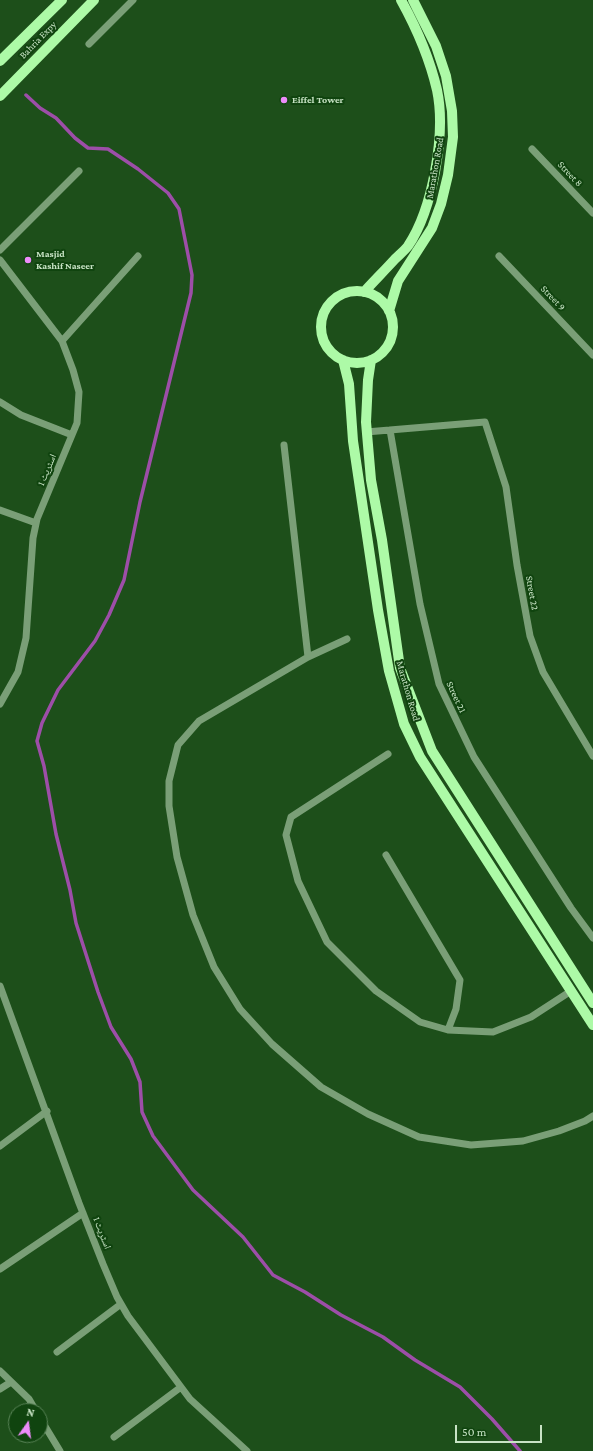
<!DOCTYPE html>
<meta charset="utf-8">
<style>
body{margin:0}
#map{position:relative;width:593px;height:1451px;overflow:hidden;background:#1d4f1a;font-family:"Crimson Pro",serif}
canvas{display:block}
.north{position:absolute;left:8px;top:1403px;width:40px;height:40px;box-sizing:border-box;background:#10440f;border:1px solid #5a8458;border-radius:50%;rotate:14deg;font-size:11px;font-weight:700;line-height:16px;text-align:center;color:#c8e3c5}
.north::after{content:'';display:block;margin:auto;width:14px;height:18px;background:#ed8cfa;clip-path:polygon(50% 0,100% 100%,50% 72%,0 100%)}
.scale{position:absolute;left:455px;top:1425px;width:87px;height:18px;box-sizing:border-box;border:2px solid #c8e3c5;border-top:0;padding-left:5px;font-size:12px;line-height:14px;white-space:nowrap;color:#c8e3c5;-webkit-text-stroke:3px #10440f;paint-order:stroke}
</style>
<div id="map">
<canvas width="593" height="1451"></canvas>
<div class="north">N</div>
<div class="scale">50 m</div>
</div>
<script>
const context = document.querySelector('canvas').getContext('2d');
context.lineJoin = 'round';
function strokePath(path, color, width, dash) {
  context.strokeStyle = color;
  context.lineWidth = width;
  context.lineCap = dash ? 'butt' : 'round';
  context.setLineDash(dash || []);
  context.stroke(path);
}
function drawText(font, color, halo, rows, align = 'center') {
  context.font = font + ' "Crimson Pro","Noto Naskh Arabic",serif';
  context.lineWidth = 4;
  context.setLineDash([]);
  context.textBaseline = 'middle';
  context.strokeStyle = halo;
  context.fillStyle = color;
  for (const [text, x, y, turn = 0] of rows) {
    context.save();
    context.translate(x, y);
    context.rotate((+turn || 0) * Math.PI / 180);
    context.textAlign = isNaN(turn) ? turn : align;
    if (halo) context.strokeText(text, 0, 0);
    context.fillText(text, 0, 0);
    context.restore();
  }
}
strokePath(new Path2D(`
 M26 95 40 108 56 118 75 138 88 148 108 149 138 169 168 193 179 209 192 275 191 293 140 502 124 580 109 615 95 641 58 690 42 723 37 741 44 766 56 834 70 890 76 923 98 992 111 1027 131 1059 140 1082 142 1112 153 1136 193 1190 243 1237 273 1275 305 1292 341 1315 383 1337 415 1360 460 1387 492 1419 520 1451`), '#9d4ea8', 3.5);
strokePath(new Path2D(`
 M89 44 133 0
 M532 149 593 213
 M0 250 79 171
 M499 256 593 355
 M0 260 62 341 73 370 79 392 77 423 37 519 33 538 26 638 18 672 0 704
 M62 341 138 256
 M0 402 21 415 72 435
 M390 430 420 604 439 684 474 757 571 908 593 938
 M366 432 485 422 506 487 517 565 530 636 543 672 593 756
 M284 445 308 657
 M0 510 36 523
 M347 639 308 657 199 721 178 745 169 781V806L177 857 193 915 214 967 240 1009 272 1044 321 1087 368 1114 419 1137 471 1145 523 1141 559 1131 585 1121 593 1116
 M388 754 291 817 286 835 298 881 327 942 376 991 420 1022 448 1030 493 1032 531 1017 571 991
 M386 855 460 980 456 1009 448 1030
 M0 986 79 1203 103 1264 117 1297 128 1316 190 1399 247 1451
 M0 1146 47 1111
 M0 1269 83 1213
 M57 1352 121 1304
 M0 1371 29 1399 36 1411
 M0 1389 11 1382
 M40 1418 60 1451
 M114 1437 181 1387`), '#7a9f77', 7);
strokePath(new Path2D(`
 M0 61 62 0
 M0 96 94 0
 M321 327a36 36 0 1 1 72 0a36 36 0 1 1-72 0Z
 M364 292C374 281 385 270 395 259 399 255 404 251 408 246 433 209 446 133 437 90 430 60 416 27 401 0
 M389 311 398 281 432 228 441 204 448 175 453 137 452 111 446 76 436 46 413 0
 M343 360 349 384 353 441 378 610 389 671 404 724 420 757 593 1025
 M371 360 368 380 366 422 371 480 382 540 400 668 432 751 593 1003`), '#adfaa7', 10);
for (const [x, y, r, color] of [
 [284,100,4,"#ed8cfa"],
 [28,260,4,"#ed8cfa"]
]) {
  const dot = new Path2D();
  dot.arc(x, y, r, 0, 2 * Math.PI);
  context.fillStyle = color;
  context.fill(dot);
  strokePath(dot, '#10440f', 1.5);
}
drawText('10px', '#c8e3c5', '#10440f', [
 ["Bahria Expy",38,40,-46],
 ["Marathon Road",435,168,-80],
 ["Street 8",570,174,46],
 ["Street 9",553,298,46],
 ["اسٹریٹ 1",47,470,-67],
 ["Street 22",532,593,80],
 ["Marathon Road",408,691,74],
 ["Street 21",456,697,65],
 ["اسٹریٹ 1",102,1233,69]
]);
drawText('bold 10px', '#c8e3c5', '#10440f', [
 ["Eiffel Tower",292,100],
 ["Masjid",36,254],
 ["Kashif Naseer",36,266]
], 'left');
</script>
